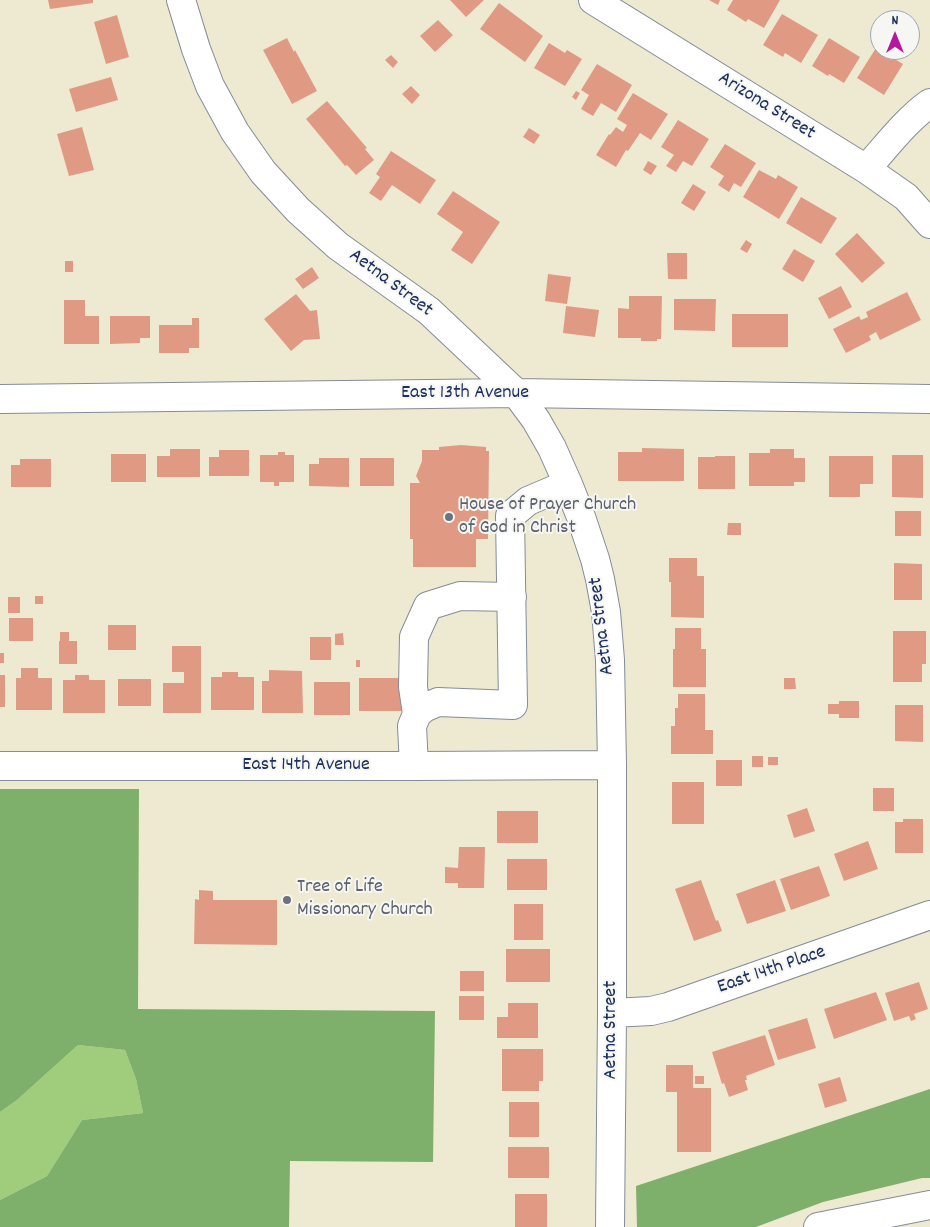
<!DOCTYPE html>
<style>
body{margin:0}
#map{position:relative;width:930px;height:1227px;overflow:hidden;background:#eee9d1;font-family:Dekko,sans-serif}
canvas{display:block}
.north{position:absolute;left:870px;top:10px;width:50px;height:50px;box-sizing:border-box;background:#f6f6f2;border:1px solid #9ea6b7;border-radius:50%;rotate:0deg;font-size:14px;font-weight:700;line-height:20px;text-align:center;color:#1b2f5e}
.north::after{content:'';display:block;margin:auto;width:18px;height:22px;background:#b5179e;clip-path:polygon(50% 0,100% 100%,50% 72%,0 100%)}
</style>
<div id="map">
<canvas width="930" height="1227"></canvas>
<div class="north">N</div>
</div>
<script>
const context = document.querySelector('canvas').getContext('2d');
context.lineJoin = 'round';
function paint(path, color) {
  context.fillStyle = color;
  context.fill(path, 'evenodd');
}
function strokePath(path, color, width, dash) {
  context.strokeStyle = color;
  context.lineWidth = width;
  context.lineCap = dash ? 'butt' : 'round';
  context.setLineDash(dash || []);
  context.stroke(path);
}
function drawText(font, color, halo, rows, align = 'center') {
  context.font = font + ' Dekko,sans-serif';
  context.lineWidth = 4;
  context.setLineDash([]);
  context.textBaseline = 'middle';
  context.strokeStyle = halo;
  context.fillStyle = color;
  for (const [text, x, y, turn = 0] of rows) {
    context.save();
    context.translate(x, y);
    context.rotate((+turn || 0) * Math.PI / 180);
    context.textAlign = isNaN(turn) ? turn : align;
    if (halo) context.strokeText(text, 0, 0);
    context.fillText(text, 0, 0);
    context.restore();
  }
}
paint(new Path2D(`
 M78 1045 125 1050 136 1079 143 1113 82 1120 47 1176 0 1200V1112L17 1100Z`), '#9fcd7b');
paint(new Path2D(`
 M0 789H139L138 1009 435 1011 433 1162 290 1161 289 1227H0V1200L47 1176 82 1120 143 1113 136 1079 125 1050 78 1045 17 1100 0 1112Z
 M930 1089V1178H922L823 1202 756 1227H637L636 1186Z`), '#7fb06b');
paint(new Path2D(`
 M48 0H93V3L50 9Z
 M450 0H484L466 17Z
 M709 0H720L718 5Z
 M733 0H780L764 28 748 19 746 22 727 10Z
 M499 3 543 36 525 62 480 29Z
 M782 14 818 35 801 63 785 53 783 57 763 45Z
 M117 15 129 57 106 64 94 22Z
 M438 20 453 35 435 52 420 36Z
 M287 38 294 52 295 50 317 91 292 104 263 50Z
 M829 38 860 57 844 83 829 74 828 76 812 66Z
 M549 43 565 53 567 50 582 59 565 86 534 68Z
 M876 48 903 64 884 95 857 78Z
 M391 55 398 62 393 68 385 60Z
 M597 64 632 85 616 112 601 103 593 116 581 109 589 95 581 90Z
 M111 77 118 100 76 112 69 89Z
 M411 86 420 95 412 104 402 94Z
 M576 91 580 93 576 100 572 97Z
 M633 93 668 114 651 140 640 133 628 151 626 150 616 167 596 155 609 134 610 135 616 127 623 132 627 125 617 119Z
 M327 101 367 148 365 149 374 160 356 175 347 165 345 166 306 119Z
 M678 120 709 139 692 166 683 161 676 172 666 166 674 155 661 147Z
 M82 127 94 170 69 176 57 134Z
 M529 128 540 135 534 144 523 137Z
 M725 144 756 163 741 187 734 183 729 192 718 185 724 176 710 167Z
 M391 151 436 180 420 204 392 185 381 201 369 193 380 177 376 174Z
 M648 161 657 166 651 175 643 170Z
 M759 170 776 179 778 175 798 187 779 219 743 197Z
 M693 184 706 192 694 211 681 203Z
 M453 191 500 222 472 264 451 250 463 232 437 214Z
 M801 197 837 218 821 244 786 223Z
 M857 233 885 263 862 283 835 254Z
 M746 240 752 244 747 253 740 249Z
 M794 249 815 261 803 282 782 269Z
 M667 253H687V279H668Z
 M65 261H73V272H65Z
 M312 267 319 278 303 289 295 279Z
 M548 274 571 277 567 304 545 301Z
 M841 286 852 307 829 319 818 298Z
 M907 292 921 320 880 340 876 332 869 336 871 340 846 353 833 329 859 316 861 320 868 317 866 312Z
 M296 294 310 311 317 310 320 339 304 340 291 351 264 319Z
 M629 296H662L661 339H657V341H641V338H618V308L629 309Z
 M674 299H716L715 331 674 330Z
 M64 300H85V316H99V344H64Z
 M566 306 599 310 595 337 563 333Z
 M732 314H788V347H732Z
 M110 316H150V338H140V343L110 344Z
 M192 318H199V348H189V353H159V325H192Z
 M461 445 486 447V451H489L488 539H476V567H413V539H410V483H420L416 476 422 461V450H439V447Z
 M642 448 684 449V481H618V452H642Z
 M170 449H200V477H157V456H170Z
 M770 449H794V458H805V482H794V486H749V453H770Z
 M219 450H249V476H209V457H219Z
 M278 452H285V455H294V482H279V486H274V482H260V455H278Z
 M111 454H146V482H111Z
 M892 455H923V498L892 497Z
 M715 456H735V489H698V457H715Z
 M829 456H873V484H860V497H829Z
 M319 458H349V487L309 486V464H319Z
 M360 458H394V486H360Z
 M20 459H51V487H11V465H20Z
 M895 511H921V536H895Z
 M728 523H741V535H727Z
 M669 558H697V576H704V618L671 617V582H669Z
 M894 563 922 564V600H894Z
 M35 596H43V604H35Z
 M8 597H20V613H8Z
 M9 618H33V641H9Z
 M108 625H136V650H108Z
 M675 628H701V649H706V687H673V649H675Z
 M893 631H926V664H922V682H893Z
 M60 632H69V641H77V664H59V641H60Z
 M343 633 344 645H335V634Z
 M310 637H331V660H310Z
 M172 646H201V713H163V683H184V672H172Z
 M0 653H4V663H0Z
 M356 660H360V667H356Z
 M21 668H38V678H52V710H16V678H21Z
 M269 670 302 671 303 713H262V681H269Z
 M222 672H238V677H254V710H211V677H222Z
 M0 675H5V707H0Z
 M75 675H89V680H105V713H63V680H75Z
 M359 678H403V711H359Z
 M784 678H795L796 689H784Z
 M118 679H151V706H118Z
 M314 682H350V715H314Z
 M678 694H705V730H713V754H671V726H675V708H678Z
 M839 701H859V718H839V714H828V704H839Z
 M895 705H923V742L895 741Z
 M752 756H763V767H752Z
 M768 757H778V765H768Z
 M716 760H742V786H716Z
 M672 782H704V824H672Z
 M873 788H894V811H873Z
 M807 808 815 831 794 838 787 815Z
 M497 811H538V843H497Z
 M903 819H923V853H895V822H903Z
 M868 841 878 869 844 881 834 854Z
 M459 847H485L484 888H458V883H445V867L458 868Z
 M507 859H547V890H507Z
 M819 866 830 896 791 910 780 879Z
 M701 880 716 921 718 920 722 931 694 941 675 889Z
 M775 880 786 911 747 924 736 894Z
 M199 890 213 891V900H277V945L194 944 195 899 199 900Z
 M514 904H543V940H514Z
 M506 949H550V982H506Z
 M460 971H484V991H460Z
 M919 982 928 1009 914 1014 916 1019 911 1021 909 1016 894 1021 885 993Z
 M876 992 887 1020 834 1039 824 1009Z
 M459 996H484V1020H459Z
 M508 1003H538V1038H497V1017H508Z
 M807 1018 816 1048 778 1060 768 1030Z
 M765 1035 775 1065 746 1076 747 1080H745L748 1090 729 1097 724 1083 722 1084 712 1052Z
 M502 1049H543V1081H539V1091H502Z
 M666 1065H693V1088H711V1152H677V1092H666Z
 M695 1076H704V1084H695Z
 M840 1077 847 1101 825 1108 818 1084Z
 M509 1102H539V1137H509Z
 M508 1147H549V1178H508Z
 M515 1194H547V1227H515Z`), '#e09a84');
const minor = new Path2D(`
 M181 0 196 49 210 86 235 132 263 172 298 210 338 246 429 311 516 393 536 420 552 448 568 484 581 517 595 559 600 579 606 612 610 660 612 765V1013L610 1227
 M593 0 866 169 906 197 930 224
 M866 169C885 148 907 119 930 103
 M0 399 516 393 930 399
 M417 714 413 687 414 637 428 606 460 596 512 597
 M0 766H414L612 765
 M414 766 412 726 417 714 424 708 438 702 513 705 510 516 528 501 568 484
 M612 1013 651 1011 668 1007 930 915
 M818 1227 930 1205`);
strokePath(minor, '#848c98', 30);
strokePath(minor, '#fff', 28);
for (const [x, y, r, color] of [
 [449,517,5,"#6b7280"],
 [287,900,5,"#6b7280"]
]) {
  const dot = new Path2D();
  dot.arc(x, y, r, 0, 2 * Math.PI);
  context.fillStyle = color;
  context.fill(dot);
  strokePath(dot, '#f6f6f2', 2);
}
drawText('20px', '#1b2f5e', '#f6f6f2', [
 ["Arizona Street",766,107,32],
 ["Aetna Street",390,284,37],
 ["East 13th Avenue",465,394],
 ["Aetna Street",603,626,-97],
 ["East 14th Avenue",306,766],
 ["East 14th Place",772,971,-19],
 ["Aetna Street",612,1030,-90]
]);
drawText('20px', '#5b616d', '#f6f6f2', [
 ["House of Prayer Church",459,506],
 ["of God in Christ",459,529],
 ["Tree of Life",297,888],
 ["Missionary Church",297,911]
], 'left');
</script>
